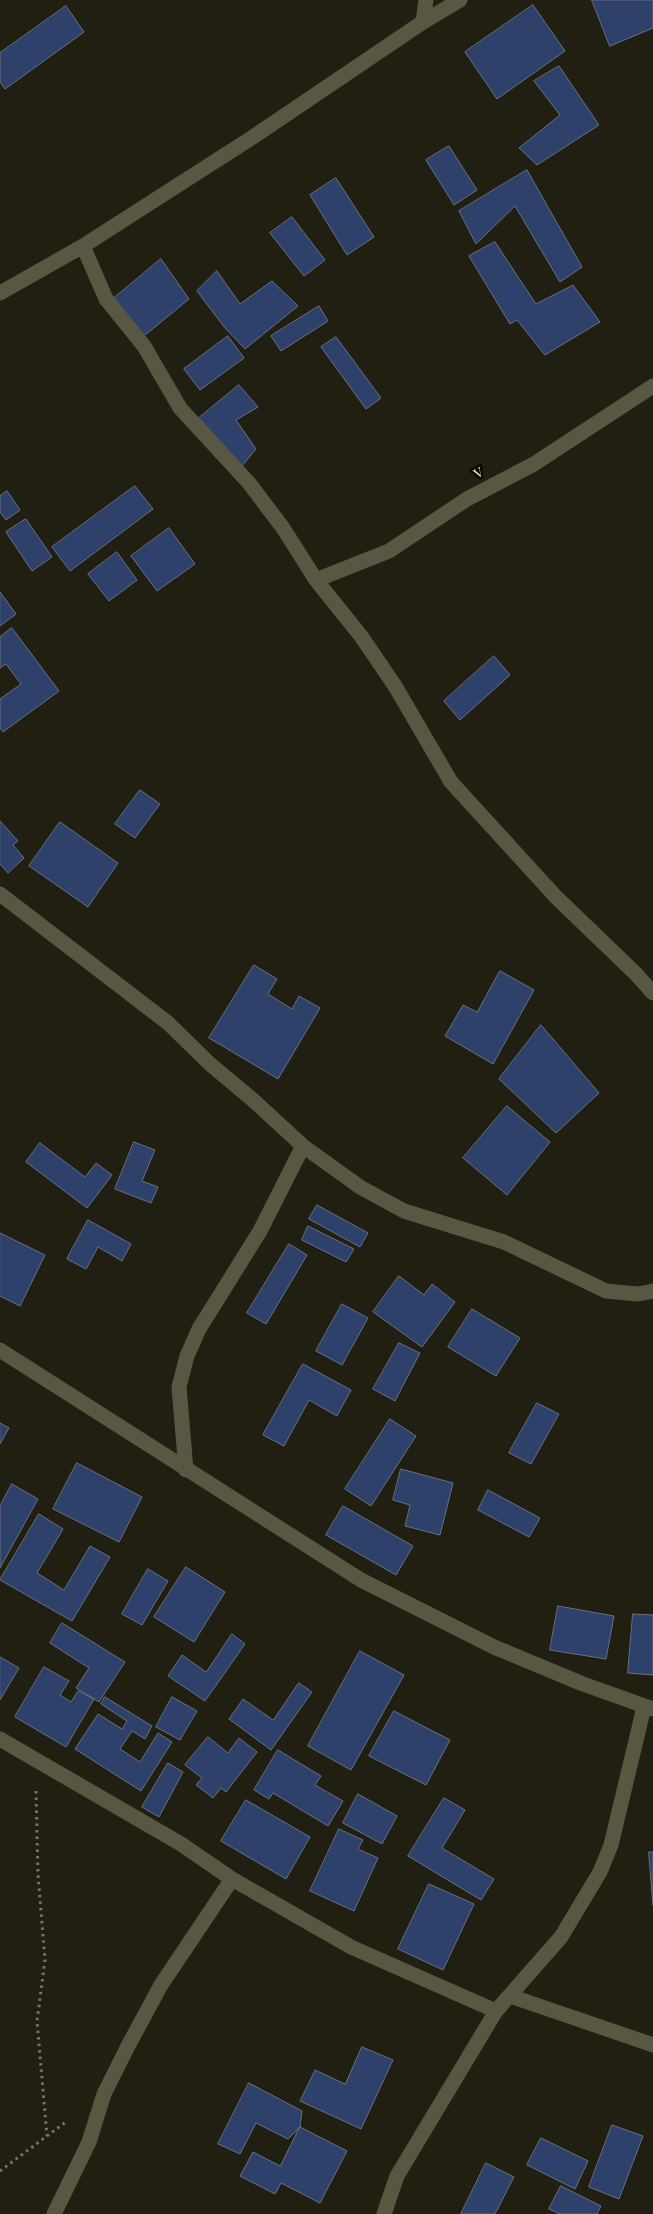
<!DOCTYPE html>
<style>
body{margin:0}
canvas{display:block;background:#201f11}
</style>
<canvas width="653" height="2214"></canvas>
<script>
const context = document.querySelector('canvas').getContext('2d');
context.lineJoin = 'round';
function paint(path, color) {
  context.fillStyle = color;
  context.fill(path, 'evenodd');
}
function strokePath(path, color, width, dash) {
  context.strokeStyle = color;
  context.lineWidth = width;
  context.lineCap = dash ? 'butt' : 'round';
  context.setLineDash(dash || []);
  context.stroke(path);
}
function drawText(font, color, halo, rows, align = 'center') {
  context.font = font + ' "Playfair Display",serif';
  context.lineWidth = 5;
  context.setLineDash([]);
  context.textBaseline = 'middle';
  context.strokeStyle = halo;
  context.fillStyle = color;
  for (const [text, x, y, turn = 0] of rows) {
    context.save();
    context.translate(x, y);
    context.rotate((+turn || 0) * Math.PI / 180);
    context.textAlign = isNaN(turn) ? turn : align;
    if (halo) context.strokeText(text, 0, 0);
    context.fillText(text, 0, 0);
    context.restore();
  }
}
const building = new Path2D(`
 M592 0H653V28L610 46Z
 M533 5 565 51 497 99 465 52Z
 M66 6 84 32 5 89 0 82V53Z
 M559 66 599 125 537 165 519 148 560 115 534 81Z
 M449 146 477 190 454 205 426 160Z
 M527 170 582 267 560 282 515 206 476 244 459 211Z
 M336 178 374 237 347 255 310 195Z
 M292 217 325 260 304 276 270 233Z
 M495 242 536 304 573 285 600 322 545 355 517 320 510 324 469 256Z
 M161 259 189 299 139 340 113 299Z
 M217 271 240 304 272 281 298 306 245 349 225 328 197 291Z
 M319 306 328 321 281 351 271 336Z
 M228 336 244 358 200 390 184 369Z
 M336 337 381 398 366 409 321 347Z
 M239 385 258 407 236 420 256 449 242 466 199 418Z
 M135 486 153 509 70 571 52 547Z
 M7 491 20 510 6 520 0 512V496Z
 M26 519 52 557 32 571 6 532Z
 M169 528 195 564 157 591 131 556Z
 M117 552 137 580 109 601 88 574Z
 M0 592 16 614 0 626Z
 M12 628 59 691 3 732 0 728V699L21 684 6 664 0 668V637Z
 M494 656 510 675 460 720 444 701Z
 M140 790 160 804 135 838 115 824Z
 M0 821 18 841 13 845 24 858 8 873 0 864Z
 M60 822 118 863 88 907 29 866Z
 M254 965 277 979 268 994 292 1009 299 996 320 1008 278 1079 209 1038Z
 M500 971 534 990 493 1064 445 1036 463 1005 477 1012Z
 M541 1025 599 1093 556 1133 499 1079Z
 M507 1106 550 1142 507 1195 463 1158Z
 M134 1142 155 1150 142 1181 158 1187 151 1203 115 1189Z
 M40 1143 85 1177 96 1163 112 1175 87 1208 26 1162Z
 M317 1205 368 1233 360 1247 309 1219Z
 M88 1220 131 1244 122 1261 98 1247 86 1269 67 1259Z
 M308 1226 354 1249 346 1262 302 1240Z
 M0 1233 45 1255 20 1306 0 1296Z
 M289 1244 307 1255 266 1324 247 1313Z
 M399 1276 424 1295 432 1284 455 1302 422 1347 373 1312Z
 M342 1304 368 1318 342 1365 316 1351Z
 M472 1309 520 1338 496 1376 448 1347Z
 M399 1343 420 1353 395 1401 373 1389Z
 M303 1364 351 1390 337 1416 309 1400 284 1446 263 1435Z
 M537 1403 559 1414 531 1464 509 1453Z
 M390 1419 416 1436 371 1506 345 1489Z
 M0 1423 9 1428 0 1444Z
 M77 1463 142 1497 119 1542 53 1509Z
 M401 1469 453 1483 440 1535 405 1526 410 1505 393 1500Z
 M12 1484 38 1499 0 1568V1506Z
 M488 1490 540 1518 529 1537 478 1510Z
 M343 1506 413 1546 396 1575 326 1535Z
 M39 1514 63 1529 37 1573 64 1590 90 1546 110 1557 72 1621 0 1580Z
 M186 1567 225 1592 194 1642 154 1617Z
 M148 1569 168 1581 142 1625 122 1614Z
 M558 1606 614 1616 606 1659 550 1650Z
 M633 1614 653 1615V1675L628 1673Z
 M62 1623 125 1662 99 1702 76 1688 89 1668 50 1643Z
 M232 1634 245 1644 205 1701 168 1676 182 1655 206 1672Z
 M360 1651 404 1675 351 1770 308 1746Z
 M0 1657 19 1668 0 1700Z
 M44 1667 69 1681 60 1695 71 1702 78 1691 94 1699 66 1747 15 1717Z
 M299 1683 312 1692 271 1750 229 1719 243 1699 273 1720Z
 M105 1697 152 1726 145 1739 132 1731 120 1749 140 1762 158 1733 172 1742 141 1791 75 1749 98 1714 122 1729 127 1721 101 1704Z
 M172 1697 197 1711 180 1740 156 1727Z
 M394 1711 450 1740 426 1785 369 1756Z
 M208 1737 228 1753 239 1738 257 1752 226 1792 221 1788 213 1798 196 1785 202 1778 185 1765Z
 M278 1750 321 1776 315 1785 343 1801 328 1826 273 1793 269 1799 254 1790Z
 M168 1763 183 1772 159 1817 142 1807Z
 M358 1794 397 1816 382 1844 343 1823Z
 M444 1798 465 1810 442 1848 494 1879 481 1900 408 1856Z
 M246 1800 310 1837 286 1879 221 1841Z
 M339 1829 363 1840 358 1849 378 1858 354 1911 310 1891Z
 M649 1852H653V1905Z
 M429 1884 474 1904 443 1970 398 1949Z
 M362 2047 393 2060 361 2129 300 2101 315 2070 345 2084Z
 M249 2083 302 2111 300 2127 288 2139 256 2123 240 2154 218 2144Z
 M612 2125 643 2136 619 2199 589 2187Z
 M300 2127 347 2151 320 2203 281 2183 275 2194 240 2176 253 2152 280 2166Z
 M541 2138 588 2161 575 2189 527 2165Z
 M486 2163 514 2177 495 2214H461Z
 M561 2186 601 2206 597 2214H560L549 2209Z`);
paint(building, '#2d416a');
strokePath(building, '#687080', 1);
strokePath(new Path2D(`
 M36 1791 38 1875 45 1960 37 2021 47 2136
 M0 2171 67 2121`), '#747467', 3, [2.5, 4]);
strokePath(new Path2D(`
 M423 22 426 0
 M83 246 106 299 144 346 180 408 249 483 283 528 316 580 361 636 395 686 451 782 556 897 636 974 653 993
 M0 293 83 246 253 137 423 22 460 0
 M316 580 389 551 467 499 534 464 653 386
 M0 894 168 1023 210 1064 253 1100 303 1146 360 1187 404 1211 504 1242 606 1291 638 1294 653 1291
 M0 1350 361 1580 494 1647 583 1684 653 1709
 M186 1470 179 1387 187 1356 199 1329 260 1231 303 1146
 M0 1739 181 1844 232 1879 351 1947 496 2011
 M510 1996 653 2045
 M54 2214 89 2142 104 2094 128 2046 161 1985 232 1879
 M384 2214 397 2176 496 2011 561 1937 600 1872 611 1845 644 1707`), '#585741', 15);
drawText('18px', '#e7e7dd', '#090904', [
 ["v",478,472,-28]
]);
</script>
